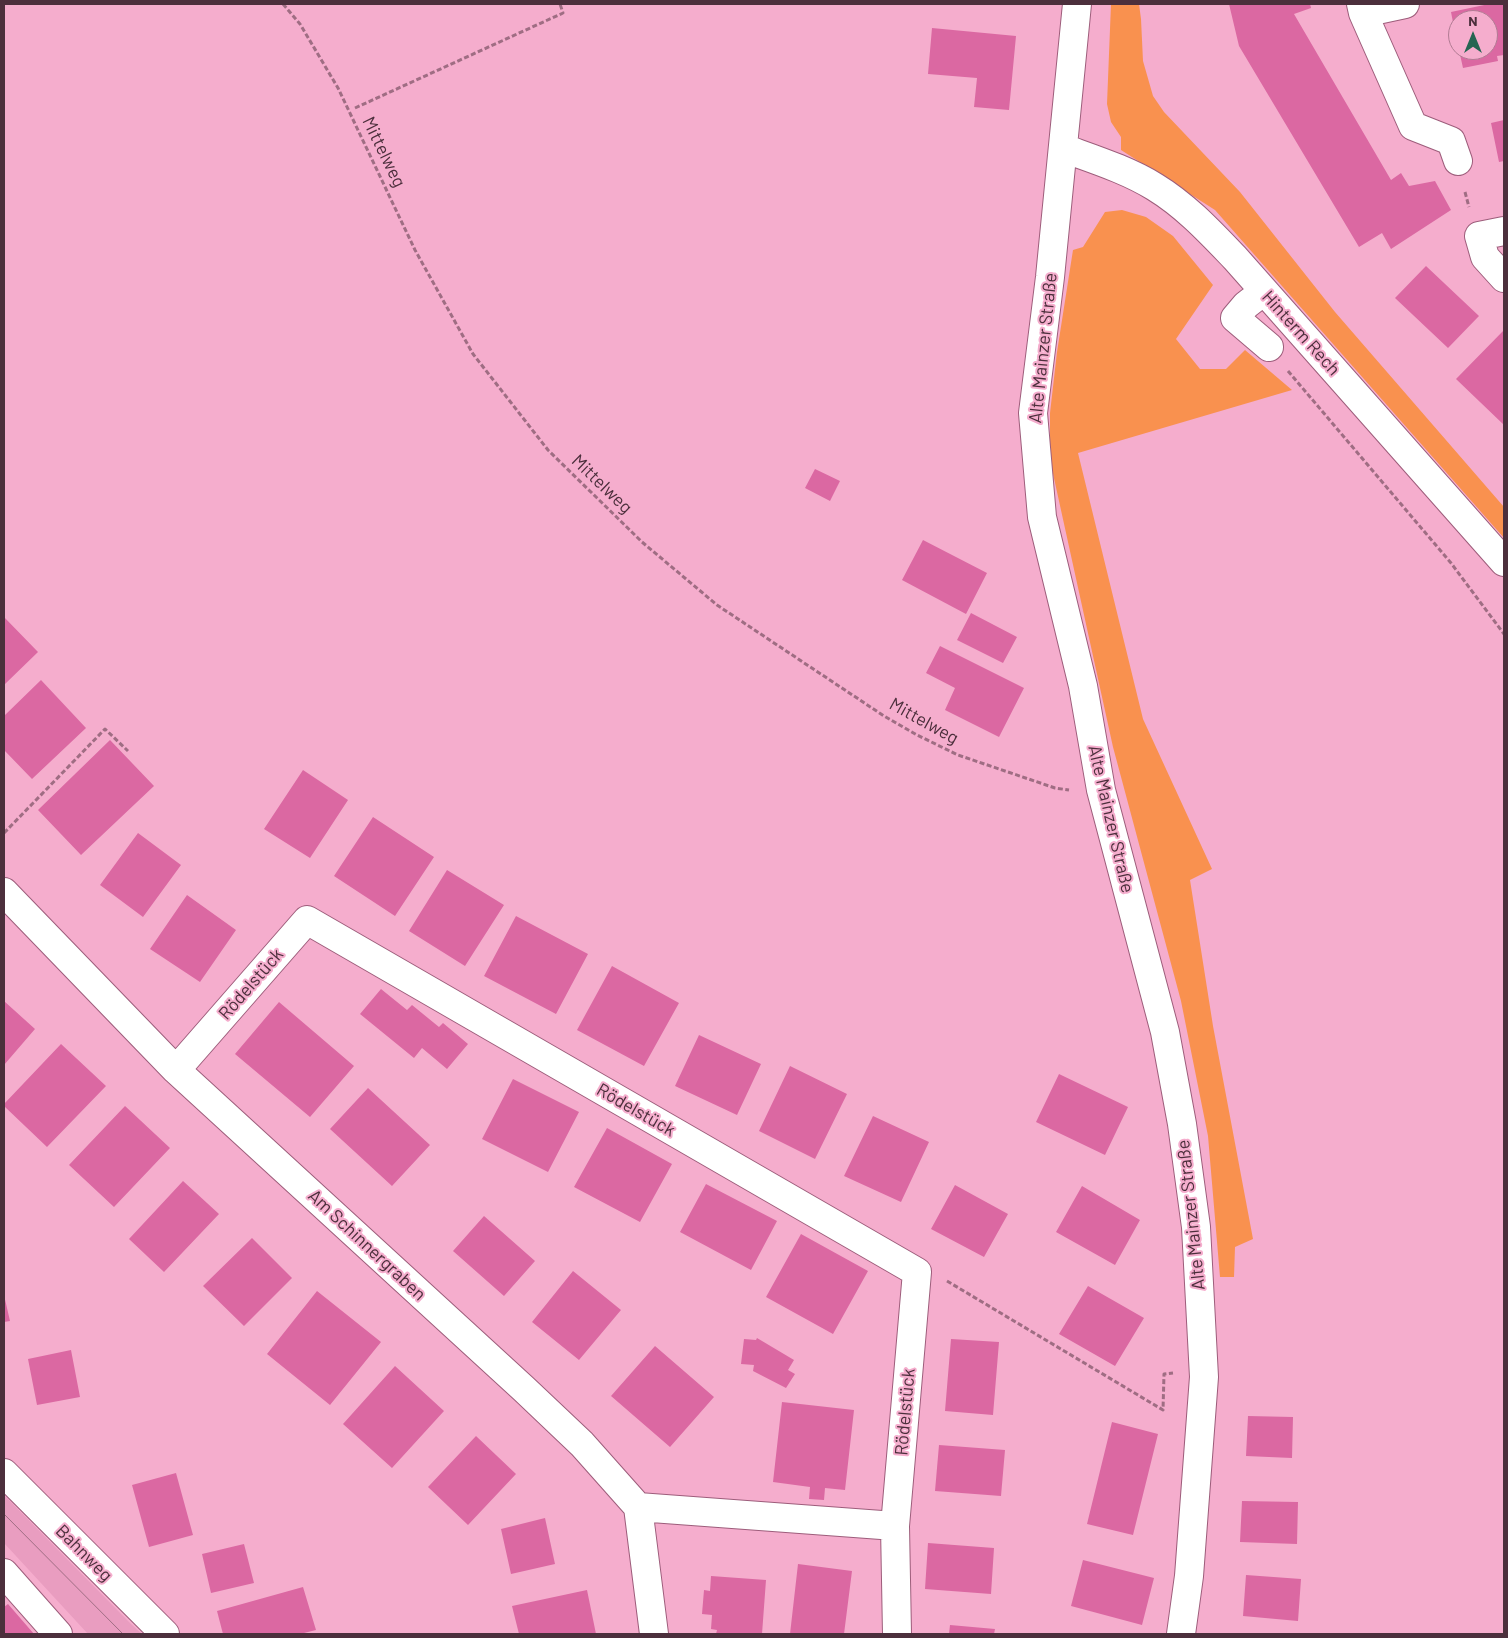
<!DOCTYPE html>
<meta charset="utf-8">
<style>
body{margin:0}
#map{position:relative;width:1508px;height:1638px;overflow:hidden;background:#f5adcd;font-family:Barlow,sans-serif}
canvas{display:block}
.frame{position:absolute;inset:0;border:5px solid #4c2f3c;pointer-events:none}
.north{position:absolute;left:1448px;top:10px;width:50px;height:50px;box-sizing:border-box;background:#f5adcd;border:1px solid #b17b93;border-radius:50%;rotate:0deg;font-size:14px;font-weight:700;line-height:20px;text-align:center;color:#4c2f3c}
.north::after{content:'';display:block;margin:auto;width:18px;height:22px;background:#256552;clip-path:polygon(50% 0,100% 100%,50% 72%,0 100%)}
</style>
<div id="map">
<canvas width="1508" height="1638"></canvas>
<div class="frame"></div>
<div class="north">N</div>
</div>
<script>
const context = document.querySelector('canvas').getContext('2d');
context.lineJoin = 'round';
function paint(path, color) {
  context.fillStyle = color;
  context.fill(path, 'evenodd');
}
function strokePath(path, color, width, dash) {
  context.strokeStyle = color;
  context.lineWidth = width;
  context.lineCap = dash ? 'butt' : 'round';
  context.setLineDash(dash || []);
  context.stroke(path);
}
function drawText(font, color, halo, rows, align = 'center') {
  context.font = font + ' Barlow,sans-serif';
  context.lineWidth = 4;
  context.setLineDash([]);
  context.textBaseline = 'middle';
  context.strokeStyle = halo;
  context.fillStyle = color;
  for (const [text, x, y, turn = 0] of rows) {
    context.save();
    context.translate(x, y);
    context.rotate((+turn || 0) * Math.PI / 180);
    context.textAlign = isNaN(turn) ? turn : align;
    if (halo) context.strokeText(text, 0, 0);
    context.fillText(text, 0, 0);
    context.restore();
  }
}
paint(new Path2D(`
 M4 1495 131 1624 142 1634H88L4 1543Z`), '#e99dc0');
paint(new Path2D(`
 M1111 4H1139L1141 19 1143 61 1153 96 1164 112 1240 192 1335 312 1504 507V538L1215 210 1121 150V137L1111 122 1107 104Z
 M1122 210 1146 217 1173 236 1213 285 1176 339 1200 369H1226L1245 350 1292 390 1078 453 1143 719 1212 869 1190 880 1213 1026 1253 1239 1235 1247 1234 1277H1220L1208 1136 1181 1001 1113 747 1050 460V413L1057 352 1073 250 1083 247 1105 212Z`), '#f9914f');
paint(new Path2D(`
 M1229 4H1310L1311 8 1294 14 1391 180 1401 173 1409 186 1435 181 1451 210 1391 249 1382 233 1359 247 1239 46Z
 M1489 4H1504V55L1497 56 1498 61 1463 68 1459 50H1488V20H1458L1457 43 1451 12Z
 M932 28 1016 36 1009 110 974 107 977 78 928 74Z
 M1504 120V161L1499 162 1491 123Z
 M1426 266 1479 316 1448 348 1395 298Z
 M1504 330V425L1456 379Z
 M815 469 840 481 830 501 805 488Z
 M923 540 987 573 966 614 902 580Z
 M971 613 1017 637 1003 663 957 640Z
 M4 617 38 652 4 685Z
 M940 646 1024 688 999 737 945 710 955 688 926 673Z
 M41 680 86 728 32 779 4 750V716Z
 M110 740 154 786 81 855 38 810Z
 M303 770 348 800 310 858 264 829Z
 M373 817 434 857 395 916 334 876Z
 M138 833 181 865 143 917 100 885Z
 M447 870 504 905 465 966 409 931Z
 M187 895 236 930 200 982 150 949Z
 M516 916 588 954 556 1014 484 976Z
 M612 966 679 1003 644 1066 577 1030Z
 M381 989 407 1010 412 1005 439 1027 443 1023 468 1044 447 1069 422 1048 414 1058 360 1014Z
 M4 1001 35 1029 4 1065Z
 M279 1002 354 1066 310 1117 235 1054Z
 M699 1035 761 1064 737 1115 675 1086Z
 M61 1044 106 1086 47 1147 4 1106V1104Z
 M790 1066 847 1094 815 1159 759 1131Z
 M1059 1074 1128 1107 1105 1155 1036 1122Z
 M513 1079 579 1112 548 1172 482 1139Z
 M368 1088 430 1145 392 1186 330 1129Z
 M125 1106 170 1148 114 1207 69 1165Z
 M873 1116 929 1142 901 1202 844 1176Z
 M607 1128 672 1164 640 1222 574 1187Z
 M183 1181 219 1214 164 1272 129 1239Z
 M706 1184 777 1221 751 1270 680 1232Z
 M955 1185 1008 1214 984 1257 931 1229Z
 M1082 1186 1140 1220 1115 1265 1056 1232Z
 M484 1216 535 1261 504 1296 453 1251Z
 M801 1234 868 1271 833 1334 766 1297Z
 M252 1238 292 1278 244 1326 203 1286Z
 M573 1271 621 1310 579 1360 532 1322Z
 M1088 1286 1144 1318 1115 1366 1059 1334Z
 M317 1291 381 1342 330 1405 267 1354Z
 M4 1295 10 1321 4 1322Z
 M757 1338 794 1360 788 1370 795 1374 786 1388 753 1371 754 1365 741 1364 744 1339 756 1340Z
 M951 1339 999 1342 993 1415 945 1411Z
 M655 1346 714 1397 670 1447 611 1396Z
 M71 1350 80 1397 37 1405 28 1359Z
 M395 1366 444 1411 392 1468 343 1424Z
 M782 1402 854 1410 845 1490 825 1488 824 1500 809 1499 810 1487 773 1482Z
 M1248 1416 1293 1417 1292 1458 1246 1456Z
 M1112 1422 1158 1434 1133 1535 1087 1524Z
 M476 1436 516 1474 468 1525 428 1487Z
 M939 1445 1005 1450 1001 1496 935 1491Z
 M176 1473 193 1535 149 1547 132 1485Z
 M1242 1501 1298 1502 1297 1544 1240 1542Z
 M545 1518 555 1564 511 1574 501 1529Z
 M928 1543 994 1548 991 1594 925 1589Z
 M244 1544 254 1583 211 1593 202 1554Z
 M1083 1560 1154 1578 1142 1625 1071 1606Z
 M798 1564 852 1571 844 1634H790Z
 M1246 1575 1301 1579 1298 1621 1243 1616Z
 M711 1576 766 1580 762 1634H716L717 1630 711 1629 712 1615 702 1614 704 1590 710 1591Z
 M303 1587 316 1630 300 1634H223L217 1611Z
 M587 1590 596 1634H519L512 1606Z
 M8 1604 34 1634H4V1607Z
 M950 1625 995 1629 994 1634H949Z`), '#db68a2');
const minor = new Path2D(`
 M1077 4 1050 277 1033 413 1042 517 1083 686 1101 790 1165 1032 1182 1124 1196 1227 1204 1377 1189 1576 1181 1634
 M1361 4 1363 13 1405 4
 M1363 13 1413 126 1451 141 1458 161
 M1063 148C1093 159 1128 170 1155 187 1186 206 1210 232 1235 258L1504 562
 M1504 231 1479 236 1485 257 1504 278
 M1264 291 1246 305 1235 318 1269 347
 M4 892 176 1070 524 1389 582 1444 638 1507 654 1634
 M176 1070 307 920 917 1272 895 1526 897 1634
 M4 1473 165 1634
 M638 1507 895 1526
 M4 1573 58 1634`);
strokePath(minor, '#9d5d7b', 30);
strokePath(new Path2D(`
 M283 4 300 24 338 88 415 250 473 354 548 450 642 542 717 605 884 716 917 735 958 755 1055 788 1069 790
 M355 108 563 13 560 4
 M1465 192 1469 207
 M1288 371 1451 563 1504 634
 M4 833 105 729 128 751
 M947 1281 1163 1410 1164 1374 1173 1373`), '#9f6d83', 3, [5, 2.5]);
strokePath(minor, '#fff', 28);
strokePath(new Path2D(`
 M4 1514 123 1634`), '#a06e84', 1);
drawText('18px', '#4c2f3c', '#f5adcd', [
 ["Mittelweg",384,152,64],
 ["Hinterm Rech",1301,333,48],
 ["Alte Mainzer Straße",1043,348,-84],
 ["Mittelweg",602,484,44],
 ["Mittelweg",924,721,29],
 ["Alte Mainzer Straße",1111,819,77],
 ["Rödelstück",251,984,-49],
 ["Rödelstück",636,1110,30],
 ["Alte Mainzer Straße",1191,1215,-96],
 ["Am Schinnergraben",367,1245,43],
 ["Rödelstück",905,1412,-85],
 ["Bahnweg",84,1553,45]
]);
</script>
